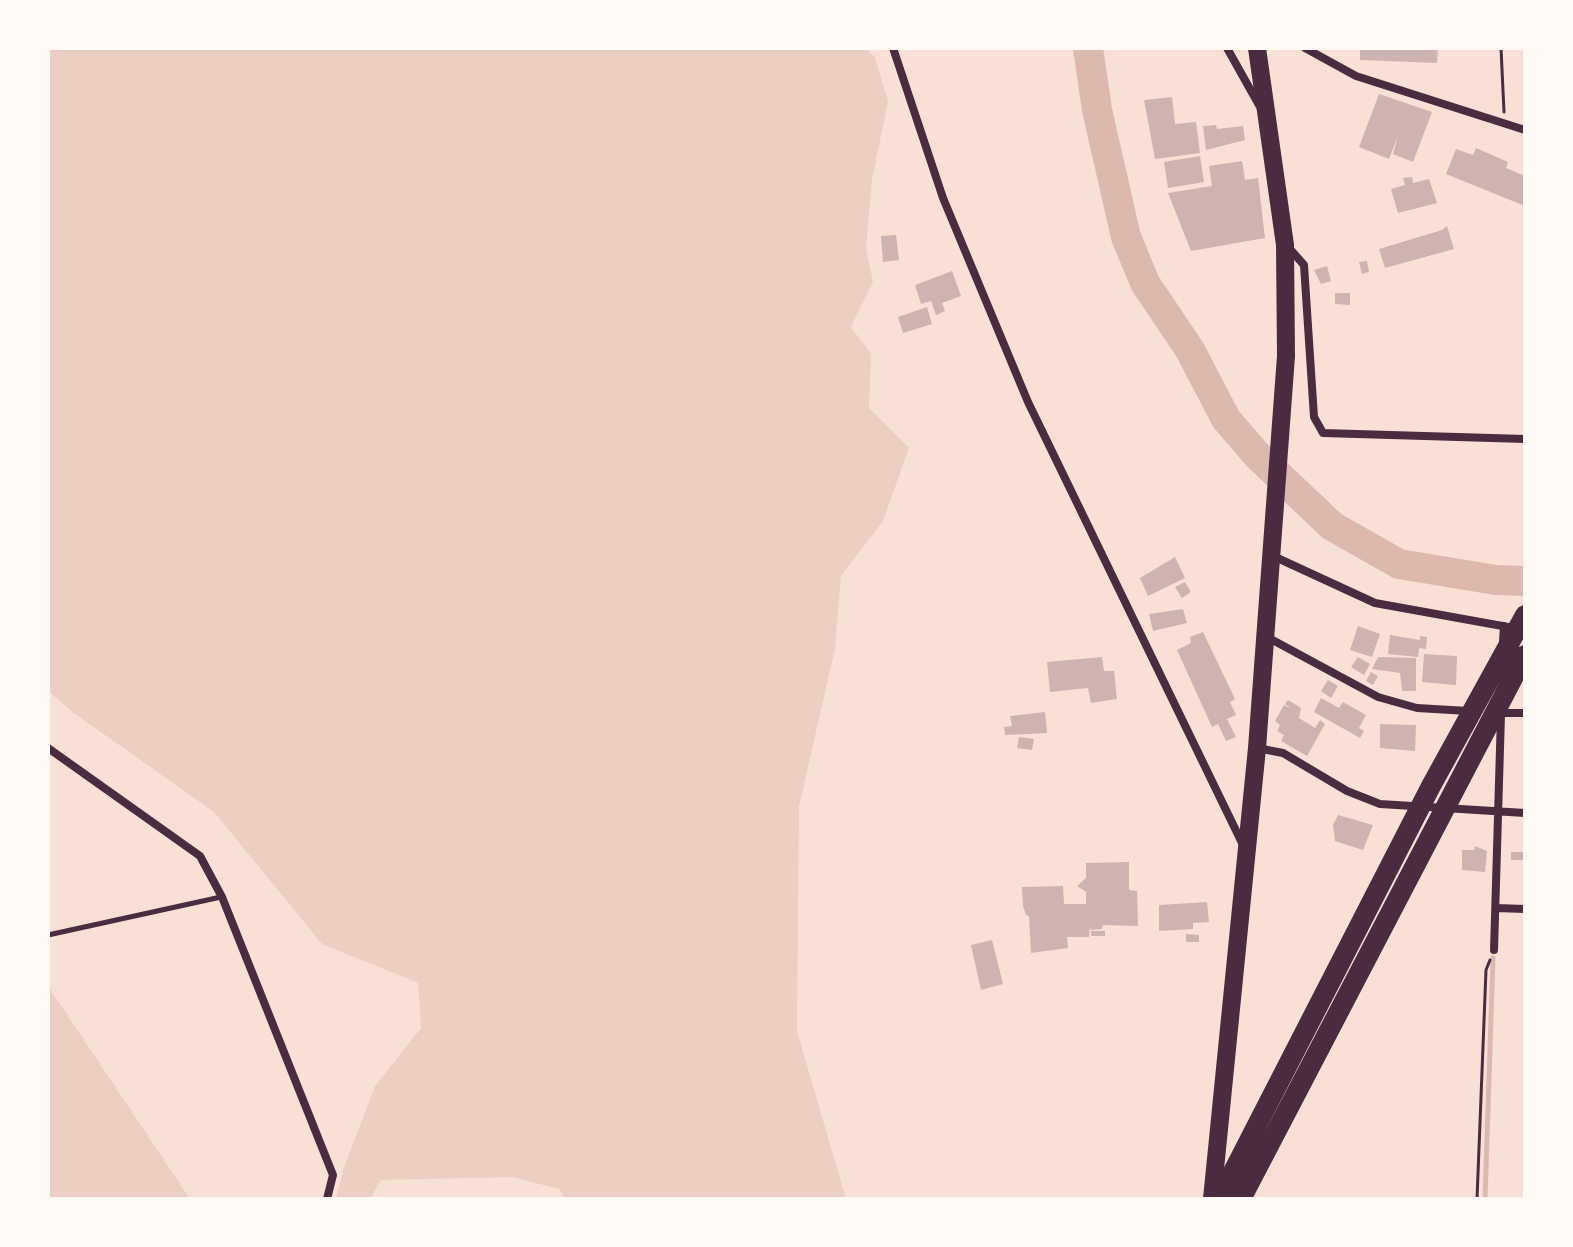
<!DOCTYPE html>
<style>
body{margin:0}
#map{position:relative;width:1573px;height:1247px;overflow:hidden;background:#f7e1d7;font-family:"Open Sans",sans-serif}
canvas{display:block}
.frame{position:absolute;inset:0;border:50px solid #fffaf5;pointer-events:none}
</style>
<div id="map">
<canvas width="1573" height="1247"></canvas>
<div class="frame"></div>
</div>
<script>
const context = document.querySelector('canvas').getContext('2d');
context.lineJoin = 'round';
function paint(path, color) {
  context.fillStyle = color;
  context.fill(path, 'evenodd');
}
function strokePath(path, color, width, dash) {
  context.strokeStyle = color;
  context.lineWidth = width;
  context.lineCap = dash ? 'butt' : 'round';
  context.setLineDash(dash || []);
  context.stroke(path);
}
paint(new Path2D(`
 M48 48H866L875 58 888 101 872 180 866 248 873 282 851 327 871 354 869 408 909 448 883 521 841 576 835 649 799 806 797 1031 846 1199H565L559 1189 512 1177 381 1180 370 1199H336L343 1170 375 1086 421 1028 418 983 322 944 214 812 71 711 48 691Z
 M48 986 190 1199H48Z`), '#ebcfc5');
strokePath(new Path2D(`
 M1485 1199 1493 958`), '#dcb8b0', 5);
strokePath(new Path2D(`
 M1088 48 1097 110 1126 237 1145 283 1190 350 1226 419 1257 455 1332 526 1399 564 1496 580 1525 581`), '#dcb8b0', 30);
paint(new Path2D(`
 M1360 48H1438L1437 63 1360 60Z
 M1379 94 1432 112 1413 162 1393 154 1398 136 1389 159 1359 147Z
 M1172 97 1175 124 1196 122 1200 153 1155 159 1144 100Z
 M1216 125 1217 129 1243 126 1245 140 1206 150 1203 126Z
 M1476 148 1508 162 1506 168 1525 176V206L1446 174 1456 149 1473 155Z
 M1200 156 1204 182 1168 188 1164 162Z
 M1242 161 1245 180 1258 178 1265 238 1191 251 1168 193 1212 186 1209 166Z
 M1412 177 1413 183 1429 179 1437 203 1398 213 1391 189 1405 185 1403 178Z
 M1447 226 1454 249 1385 268 1379 249 1442 230Z
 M896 235 899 260 883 262 881 236Z
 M1367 261 1369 272 1362 274 1359 262Z
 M1327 266 1331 281 1321 284 1314 270Z
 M952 271 961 296 942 303 945 311 936 315 931 301 921 304 915 285Z
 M1335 293H1350V305L1335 304Z
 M927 307 932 324 903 333 898 317Z
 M1175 557 1185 578 1148 596 1140 578Z
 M1185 582 1191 592 1182 598 1175 587Z
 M1183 609 1187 623 1153 631 1149 614Z
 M1358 626 1380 634 1372 657 1350 650Z
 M1203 632 1235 699 1230 702 1236 715 1227 719 1236 737 1226 741 1218 724 1212 727 1177 650 1191 643 1190 637Z
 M1390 635 1420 640V636L1427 637 1426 649 1419 648 1418 657 1388 654Z
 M1424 654 1457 656 1456 685 1422 682Z
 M1102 657 1104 671H1114L1117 699 1091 703 1088 688 1050 692 1047 662Z
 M1358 657 1370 664 1364 675 1351 667Z
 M1378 657 1416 658V691H1402L1400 673 1372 669Z
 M1371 672 1378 676 1373 685 1366 681Z
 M1328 680 1338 686 1331 698 1321 691Z
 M1321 698 1339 708 1343 702 1366 715 1359 728 1364 731 1360 738 1314 712Z
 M1288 700 1301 708 1299 718 1315 728 1320 720 1325 724 1307 756 1281 741 1284 735 1277 731 1280 725 1275 721 1284 705 1292 709 1285 704Z
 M1045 712 1047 733 1005 735 1004 727 1012 726 1010 716Z
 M1380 724 1416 725 1415 751 1380 748Z
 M1019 737 1034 739 1032 750 1017 748Z
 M1338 815 1373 825 1363 850 1335 841 1333 825Z
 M1475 846 1487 851 1485 872 1462 870V850H1474Z
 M1511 852H1524L1525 860H1511Z
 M1129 862V890L1137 891 1138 926 1103 925 1102 929 1091 930 1090 926 1089 937H1067L1068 948 1031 953 1029 916 1026 915 1023 906 1022 887 1063 886 1064 904H1086V892L1077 886 1086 878V863Z
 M1207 902 1209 922 1193 923V929L1159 931V905Z
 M1091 931H1105V936H1091Z
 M1186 934 1199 935V942H1186Z
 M992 940 1003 984 981 990 971 945Z`), '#ccb4b1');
strokePath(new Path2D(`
 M1501 48 1504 112
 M1477 1199 1486 970 1490 960`), '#4a2c40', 3);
strokePath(new Path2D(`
 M48 935 221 897`), '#4a2c40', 5);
strokePath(new Path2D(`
 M893 48 943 198 1028 402 1243 845
 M1227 48 1259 105
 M1305 48 1356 76 1525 130
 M1289 248 1304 265 1314 417 1323 433 1525 439
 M1273 556 1375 603 1508 627
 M1267 637 1378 697 1417 708 1468 711
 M1503 642 1504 626
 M1498 713H1525
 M48 748 200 856 222 897 333 1175 327 1199
 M1257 748 1283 753 1347 791 1380 804 1525 813
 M1496 908 1525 909
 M1494 950 1501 715`), '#4a2c40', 8);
strokePath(new Path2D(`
 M1212 1199 1257 748 1286 356 1285 245 1257 48`), '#4a2c40', 18);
strokePath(new Path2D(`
 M1219 1199 1431 786 1525 615
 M1241 1199 1525 655`), '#4a2c40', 20);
</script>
